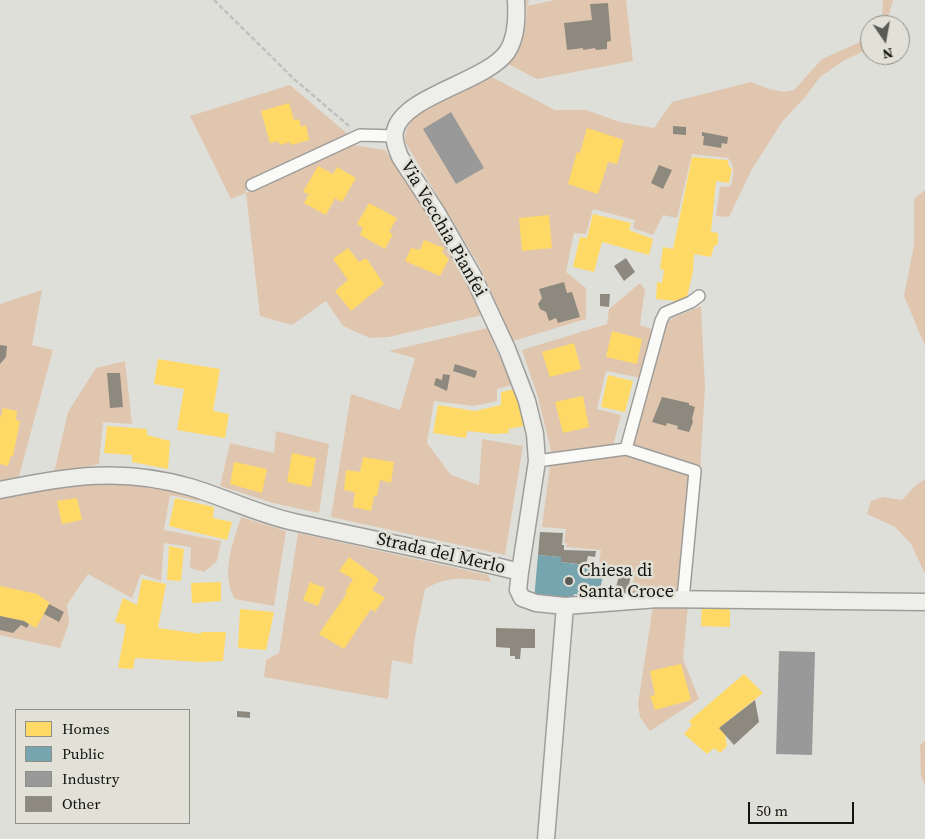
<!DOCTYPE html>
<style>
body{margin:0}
#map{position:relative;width:925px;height:839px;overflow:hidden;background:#dfdfda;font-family:"Source Serif 4",serif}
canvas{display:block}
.legend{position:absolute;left:15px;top:709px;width:175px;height:115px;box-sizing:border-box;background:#e2e1d7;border:1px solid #8f8f87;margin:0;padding:6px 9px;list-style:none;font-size:15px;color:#13130f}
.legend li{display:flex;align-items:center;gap:10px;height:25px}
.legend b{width:25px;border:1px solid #8f8f87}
.north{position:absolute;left:860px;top:15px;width:50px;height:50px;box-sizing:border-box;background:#e2e1d7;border:1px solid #8f8f87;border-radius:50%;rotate:168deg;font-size:14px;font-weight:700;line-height:20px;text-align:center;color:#13130f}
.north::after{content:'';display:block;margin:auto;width:18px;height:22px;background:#5a5a56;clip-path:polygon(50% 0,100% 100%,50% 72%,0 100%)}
.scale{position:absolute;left:748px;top:802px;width:106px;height:22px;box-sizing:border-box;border:2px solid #13130f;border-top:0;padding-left:6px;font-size:15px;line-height:18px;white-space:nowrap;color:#13130f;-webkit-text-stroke:4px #e2e1d7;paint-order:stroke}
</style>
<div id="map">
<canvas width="925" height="839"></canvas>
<ul class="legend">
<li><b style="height:14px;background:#ffd966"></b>Homes</li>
<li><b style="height:14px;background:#76a5af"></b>Public</li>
<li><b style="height:14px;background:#999"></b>Industry</li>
<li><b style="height:14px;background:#8e897e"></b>Other</li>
</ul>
<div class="north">N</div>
<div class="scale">50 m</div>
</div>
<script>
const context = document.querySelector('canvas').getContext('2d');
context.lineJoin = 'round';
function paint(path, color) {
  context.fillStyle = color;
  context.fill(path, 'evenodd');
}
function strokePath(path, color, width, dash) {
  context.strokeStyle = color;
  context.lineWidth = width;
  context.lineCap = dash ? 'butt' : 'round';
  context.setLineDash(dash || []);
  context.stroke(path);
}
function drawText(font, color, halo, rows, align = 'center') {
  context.font = font + ' "Source Serif 4",serif';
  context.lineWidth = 5;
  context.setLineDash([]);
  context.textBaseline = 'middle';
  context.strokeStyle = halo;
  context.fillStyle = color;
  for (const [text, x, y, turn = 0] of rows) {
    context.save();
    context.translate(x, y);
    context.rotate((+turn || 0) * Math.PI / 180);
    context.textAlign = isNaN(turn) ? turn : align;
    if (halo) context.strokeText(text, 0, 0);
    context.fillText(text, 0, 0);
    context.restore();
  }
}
paint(new Path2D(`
 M526 0H529L527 6 555 0H626L633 61 537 79 506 63C522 45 529 24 526 0Z
 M883 0H893L886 25H876L882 19Z
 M870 31V45L864 51 843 61 820 77 806 96 782 122 752 169 729 217 716 216 720 187 731 186C733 176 736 167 728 158L692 154 677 218 663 215 653 235 633 228 635 220 593 209 586 234 574 233 566 272 586 288V319L513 341 479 265 405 142C404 127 411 120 422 111L488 75 555 110H586L620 122 654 128 672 102 751 82 769 89 784 92 794 90 822 59 858 43Z
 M290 85 350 136 246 183V193L352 145 385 150C423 202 457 256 482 315L389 337 370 338 343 326 326 301 292 325 260 316 246 193 231 199 190 116Z
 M925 190V346L904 296 914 245V199Z
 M640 283 645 289 640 325 654 330 641 378 606 371 597 409 621 415 613 446 552 455 538 397 522 350 607 324 609 309Z
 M42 290 32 345 53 350 18 480 0 483V304Z
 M701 306 705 388 700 469 631 447 667 322 673 318Z
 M487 328 512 385 497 389V401L474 406 434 401 427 443 451 475 479 485 482 439 523 446 505 555 331 517 351 394 400 410 415 358 389 351Z
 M125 361 132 424 103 422 99 464 54 473 68 412 96 368Z
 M276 431 329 444 319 513 273 503 220 486 230 443 274 453Z
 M626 455 691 474 680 591 631 594 635 572 599 562 601 550 566 547 567 543H564L566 529 542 527 550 465Z
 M925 479V574L911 544 895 527 867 514 871 501 883 497 902 500 915 486Z
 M92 480 166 487 202 497 199 501 170 495 164 530 221 541 217 561 204 572 190 568 191 547 164 543 161 581 141 574 132 598 88 574 67 605 69 623 60 648 0 635V495Z
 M241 517 286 531 274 606 235 599C220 574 233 543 241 517Z
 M298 533 488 575 491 582C466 578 448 575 425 589L415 637 412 664 392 660 388 699 264 677 266 660 279 653Z
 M653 606H688L683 659 699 699 650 731 640 717 638 704Z
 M925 741V786L921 776 920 745Z`), '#e0c6af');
paint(new Path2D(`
 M289 103 294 120 299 119 301 127 306 125 309 140 291 145 290 142 280 145 278 141 270 143 261 111Z
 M587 128 624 140 617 164 608 162 598 194 568 184 577 152 580 153Z
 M692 157 728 160 729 167 732 168 729 183 716 181 711 232 718 233V244L714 246 711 257 694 254 693 271 686 302 656 299 657 282 662 283 664 270 660 269 663 247 673 249Z
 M318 166 333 174 337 167 356 178 342 202 335 198 326 215 304 203 309 194 303 192Z
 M369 203 397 218 389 232 393 234 385 249 360 235 363 228 357 224Z
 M593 214 631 223 629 230 653 239 649 255 602 242 594 272 573 267 580 237 587 238Z
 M549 215 552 248 522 251 519 218Z
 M424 240 444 248 442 252 449 259 440 276 405 261 411 248 420 250Z
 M348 248 359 262 366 258 384 284 351 311 335 291 348 280 333 259Z
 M612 331 642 339 637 364 606 357Z
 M574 343 581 369 550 377 542 352Z
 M158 359 220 369 213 411 229 414 225 438 177 430 184 389 154 384Z
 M608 375 633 381 625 412 601 407Z
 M515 389 524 426 508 429 509 433 495 434 467 431 466 438 433 433 438 405 475 411 501 405V392Z
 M583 396 589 427 563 433 555 402Z
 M3 408 17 411 16 420 20 421 13 456H11L8 466 0 464V416L1 417Z
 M107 426 147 429V435L170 441 168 469 132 462V455L104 453Z
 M292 453 316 458 311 487 287 482Z
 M363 457 394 462 391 483 380 480 377 496H374L371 511 353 507 355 492 344 490 346 470 360 472Z
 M234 462 267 469 262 493 230 484Z
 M77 498 82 520 62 524 57 501Z
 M175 498 214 507 213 518 232 522 227 540 169 526Z
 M169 546 184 549 181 581 167 580Z
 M349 557 379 579 372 590 385 598 375 612 371 609 344 649 319 634 347 593 345 592 353 579 339 571Z
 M142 579 166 584 158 628 201 634V632H226L223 661 201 662 135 658 133 669 118 668 126 625 115 622 123 598 137 605Z
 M221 582V601L192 603 191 583Z
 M310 582 325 588 318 606 303 600Z
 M0 586 37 594 50 603 36 628 24 621 0 616Z
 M702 606H730V627L701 626Z
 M240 609 274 612 266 650 238 648Z
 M681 664 691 700 655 710 650 696 655 695 650 671Z
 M744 674 763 693 719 728 725 734 727 746 720 753 714 748 707 754 684 734 692 725 689 721Z`), '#ffd966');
paint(new Path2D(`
 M538 555 561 557V562L604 568 599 597 574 594 573 602 534 599Z`), '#76a5af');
paint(new Path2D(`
 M451 112 484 168 456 184 423 129Z
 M779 651 815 652 812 755 776 754Z`), '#999');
paint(new Path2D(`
 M608 3 611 41 607 42V49L596 50 595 48 583 50V48L567 50 564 23 592 20 590 4Z
 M673 126 686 127V135L673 134Z
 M702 132 728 137 727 144 722 143 721 148 703 145 704 136H702Z
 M659 165 672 170 663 189 651 183Z
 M626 258 635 272 624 281 614 266Z
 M564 282 567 293 572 292 580 317 558 323 556 318 549 321 546 312 540 309 538 304 542 298 539 289Z
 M600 294H610L609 307 600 306Z
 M0 345 7 346 6 357 0 364Z
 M455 364 477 371 475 378 453 371Z
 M107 373H120L123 407 110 408Z
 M443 374 450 375 447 391 434 385 436 378 442 380Z
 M662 397 689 403V405L695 407 692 419 693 422 689 432 677 429 678 426 667 423 666 426 652 422Z
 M540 532 563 533 562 545H564V550L596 551 595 557 588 556 586 565 561 562V557L538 555Z
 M620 572 631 575 627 594 614 595Z
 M49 604 64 612 59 622 44 614Z
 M0 616 24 621 29 624 27 628 21 625 13 633 0 630Z
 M496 628 535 629V648H521L520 659H515V656H510V648L496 647Z
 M755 700 759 722 734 745 719 728Z
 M237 711 250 712V718L237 717Z`), '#8e897e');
const street = new Path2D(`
 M252 185 360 135 395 136
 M626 449 695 471 683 599
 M537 461 626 449 661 321 665 313 691 302 699 296`);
const secondary = new Path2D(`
 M516 0C517 17 517 37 507 52 486 82 402 96 395 131 393 140 397 149 400 157L437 213 473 276 507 349 527 401 535 434 537 461 520 572
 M0 490C68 476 122 467 190 487 226 498 258 514 294 522 369 539 445 553 520 572L518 590 522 598 536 603 565 606 658 599 925 602
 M546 839 565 606`);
strokePath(street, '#9e9d99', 14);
strokePath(secondary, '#9e9d99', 19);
strokePath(new Path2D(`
 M214 0 294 79 349 126`), '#c0c0bf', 2.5, [5, 2.5]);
strokePath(street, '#fafaf9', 11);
strokePath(secondary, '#eeefeb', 16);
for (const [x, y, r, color] of [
 [569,581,5,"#5a5a56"]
]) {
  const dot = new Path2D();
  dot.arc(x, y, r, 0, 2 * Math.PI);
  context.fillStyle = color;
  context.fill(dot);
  strokePath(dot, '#e2e1d7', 2);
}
drawText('18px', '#13130f', '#e2e1d7', [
 ["Via Vecchia Pianfei",443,229,60],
 ["Strada del Merlo",441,554,13]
]);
drawText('18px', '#13130f', '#e2e1d7', [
 ["Chiesa di",579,571],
 ["Santa Croce",579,592]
], 'left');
</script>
